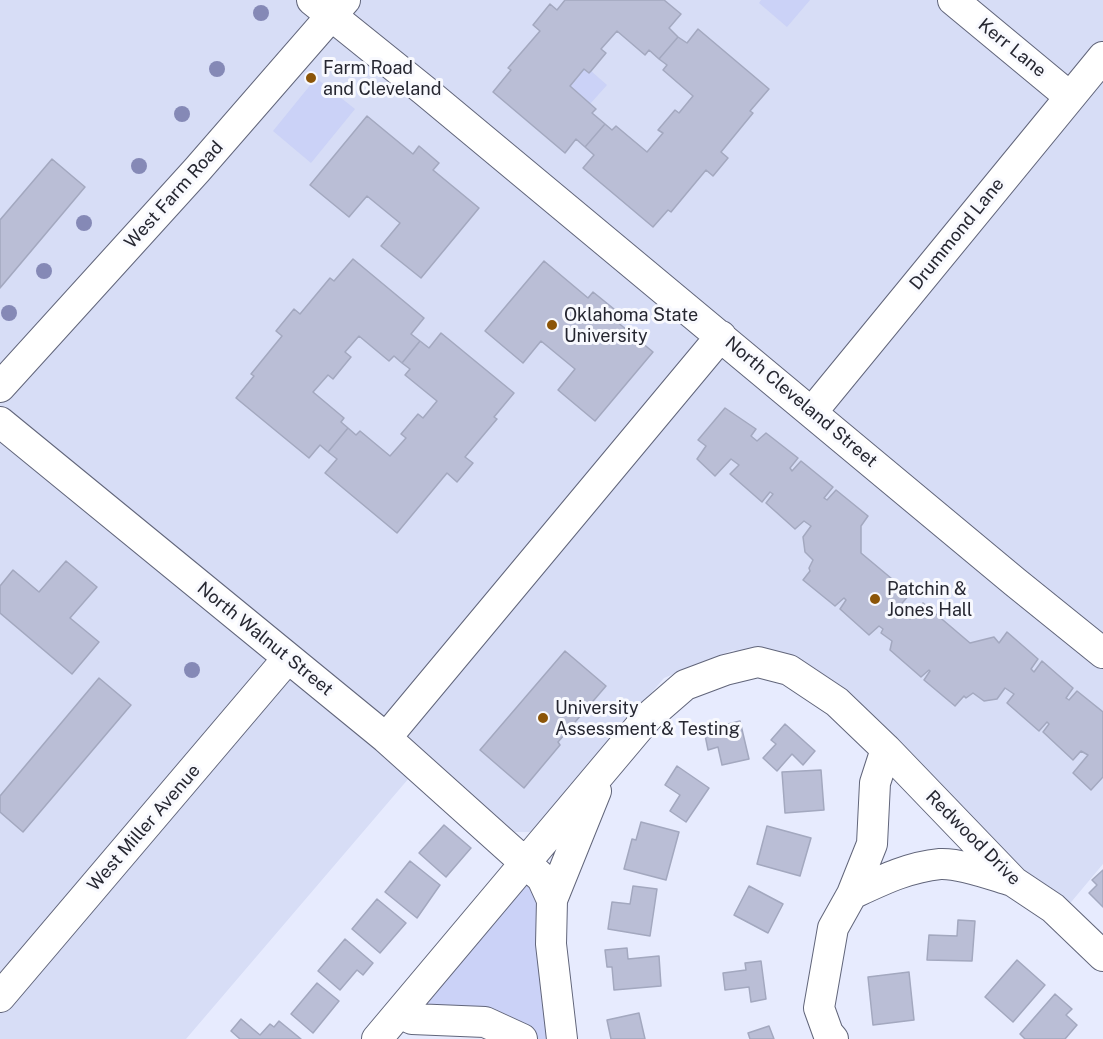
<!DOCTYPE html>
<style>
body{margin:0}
canvas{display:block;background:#e7ebfe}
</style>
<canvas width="1103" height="1039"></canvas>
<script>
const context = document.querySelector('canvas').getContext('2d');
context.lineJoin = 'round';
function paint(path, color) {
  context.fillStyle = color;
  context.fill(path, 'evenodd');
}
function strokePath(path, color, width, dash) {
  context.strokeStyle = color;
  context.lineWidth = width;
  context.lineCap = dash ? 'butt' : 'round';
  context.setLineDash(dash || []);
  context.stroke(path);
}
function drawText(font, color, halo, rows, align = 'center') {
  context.font = font + ' "Public Sans",sans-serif';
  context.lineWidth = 6;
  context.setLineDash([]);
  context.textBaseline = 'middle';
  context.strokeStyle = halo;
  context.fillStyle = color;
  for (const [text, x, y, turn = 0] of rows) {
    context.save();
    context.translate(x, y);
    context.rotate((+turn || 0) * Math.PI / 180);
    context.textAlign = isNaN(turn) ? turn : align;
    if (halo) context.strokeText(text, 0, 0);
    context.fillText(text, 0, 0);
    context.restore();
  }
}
paint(new Path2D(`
 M0 0H1103V864L1062 913 807 667 733 650 664 678 533 832H515L427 757 186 1039H0Z`), '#d7ddf6');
paint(new Path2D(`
 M761 0H810L787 27 759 3Z
 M584 69 588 73 591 71 607 85 590 104 570 86Z
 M316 78 355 109 311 163 273 131Z
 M525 861 542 878 562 1039H522L412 1019Z`), '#cbd2f7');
const building = new Path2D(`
 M565 0H664L681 14 669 28 678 37 659 59 649 50 645 55 617 31 601 49 606 53 591 71 589 73 584 69 570 86 596 109 592 113 605 124 585 147 576 139 565 153 493 92 511 70 508 68 540 31 533 25 550 4 557 10Z
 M698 29 769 89 750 111 753 113 721 152 728 158 713 176 706 170 671 212 668 210 653 227 583 168 594 155 585 147 605 124 612 130 616 126 647 152 663 133 658 130 675 110 679 113 693 96 663 70 667 65 659 59 678 37 687 43Z
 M367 116 413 154 419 146 439 163 433 170 479 208 421 278 381 246 400 223 367 196 349 217 310 185Z
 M52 159 85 187 0 288V220Z
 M353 259 424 318 411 334 420 341 402 363 394 356 389 361 359 336 345 352 351 357 333 379 328 375 313 392 344 418 341 422 348 428 328 452 320 445 309 458 236 398 254 376 251 374 282 336 276 331 294 309 300 314 330 278 334 281Z
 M544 261 588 298 593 292 614 309 609 315 653 352 595 421 558 390 575 369 541 341 523 363 485 331Z
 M441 333 514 393 494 417 497 419 465 457 473 463 457 482 447 473 397 533 325 473 337 459 328 452 348 428 356 435 360 431 390 456 406 438 401 434 418 414 423 418 437 401 405 375 410 369 402 363 420 341 429 348Z
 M725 408 756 429 751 436 757 441 766 433 798 458 790 468 792 471 801 461 833 487 824 498 827 500 836 490 868 516 861 526V553L910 594 897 609 910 619 923 603 970 643 994 637 999 643 1007 632 1038 659 1031 669 1034 672 1042 661 1073 688 1066 698 1069 700 1077 691 1103 712V777L1091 790 1073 773 1088 755 1081 751 1073 760 1043 732 1049 724 1047 722 1039 731 1007 703 1014 694 1005 688 997 699 984 701 973 693 966 698 964 696 955 706 924 680 930 671 929 670 921 677 890 650 892 641 881 633 883 629 879 626 869 635 840 609 846 600 844 598 835 606 803 580 810 571 809 568 813 560 805 552 803 537 811 526 804 521 795 529 766 503 773 494 770 492 762 502 730 474 739 465 731 459 715 476 697 459 706 446 698 440Z
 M66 561 97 587 70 618 99 642 72 674 0 613V586L13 570 39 592Z
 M565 651 606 686 558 742 560 745 524 788 480 750Z
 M99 678 131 705 23 832 0 812V796Z
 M740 721 749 759 722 765 718 747 708 750 704 730Z
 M785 724 815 751 803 765 792 754 777 771 763 758 776 744 771 740Z
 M677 766 709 788 686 822 670 811 680 795 665 785Z
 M821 770 824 810 785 813 782 772Z
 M641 822 679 832 666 880 624 869 632 839 636 840Z
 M444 825 471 848 446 877 419 853Z
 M767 826 811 838 800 876 757 864Z
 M410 861 440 885 417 918 385 892Z
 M1103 870V907L1089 893 1097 885 1092 880Z
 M633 886 657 889 650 936 608 929 612 902 630 904Z
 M749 886 783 904 768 933 734 915Z
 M377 899 406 923 380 953 352 929Z
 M958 920 975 921 972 961 927 960 929 935 957 936Z
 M345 939 373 963 363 975 357 970 340 990 318 971Z
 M627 948 628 959 659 956 661 986 614 990 612 967H607L605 950Z
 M1017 960 1045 985 1013 1022 985 997Z
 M761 961 766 999 751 1002 749 987 725 990 723 973 746 970 745 963Z
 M909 972 914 1020 873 1025 868 977Z
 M317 983 339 1001 313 1033 291 1014Z
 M1055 994 1072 1009 1066 1015 1077 1025 1065 1039H1025L1020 1034Z
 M639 1013 645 1039H611L607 1020Z
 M241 1019 260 1035 270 1024 274 1027 279 1021 301 1039H240L231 1031Z
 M769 1026 774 1039H750L748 1033Z`);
paint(building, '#babed6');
strokePath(building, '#a3a8bf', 1.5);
const minor = new Path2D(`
 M312 0 425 91 1015 582 1103 653
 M953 0 1070 97
 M0 387 197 170 345 0
 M812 412 1103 57
 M0 422 386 738 542 878 552 900 551 944 562 1039
 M386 738 721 336
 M852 894C880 881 908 867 940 864 961 863 992 875 1012 881
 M552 900 596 791
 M0 997 288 658
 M400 1013 412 1019 485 1022 522 1039
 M377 1039 647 718 685 685 725 670 758 662 789 670 837 702 886 749 1014 882 1053 908 1103 956
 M833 1039 828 1033 819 1008 833 928 852 894 872 844 875 783 886 749`);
strokePath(minor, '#61657a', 32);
strokePath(minor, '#fff', 30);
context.fillStyle = '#8589b6';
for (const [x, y] of [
 [261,13],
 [217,69],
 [182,114],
 [139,166],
 [84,223],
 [44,271],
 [9,313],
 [192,670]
]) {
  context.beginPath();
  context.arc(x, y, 8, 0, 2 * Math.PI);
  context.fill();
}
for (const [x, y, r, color] of [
 [311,78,6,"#8c5508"],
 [552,325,6,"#8c5508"],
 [875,599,6,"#8c5508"],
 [543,718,6,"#8c5508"]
]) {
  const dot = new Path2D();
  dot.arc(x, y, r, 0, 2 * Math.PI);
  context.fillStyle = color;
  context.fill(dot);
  strokePath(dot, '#f8f9fe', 2);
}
drawText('18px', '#262731', '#f8f9fe', [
 ["Kerr Lane",1012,48,39],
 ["West Farm Road",174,195,-48],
 ["Drummond Lane",957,234,-51],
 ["North Cleveland Street",801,402,40],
 ["North Walnut Street",265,639,39],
 ["West Miller Avenue",144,828,-49],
 ["Redwood Drive",973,838,45]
]);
drawText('18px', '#262731', '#f8f9fe', [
 ["Farm Road",323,68],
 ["and Cleveland",323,89],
 ["Oklahoma State",564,315],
 ["University",564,336],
 ["Patchin &",887,589],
 ["Jones Hall",887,610],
 ["University",555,708],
 ["Assessment & Testing",555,729]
], 'left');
</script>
